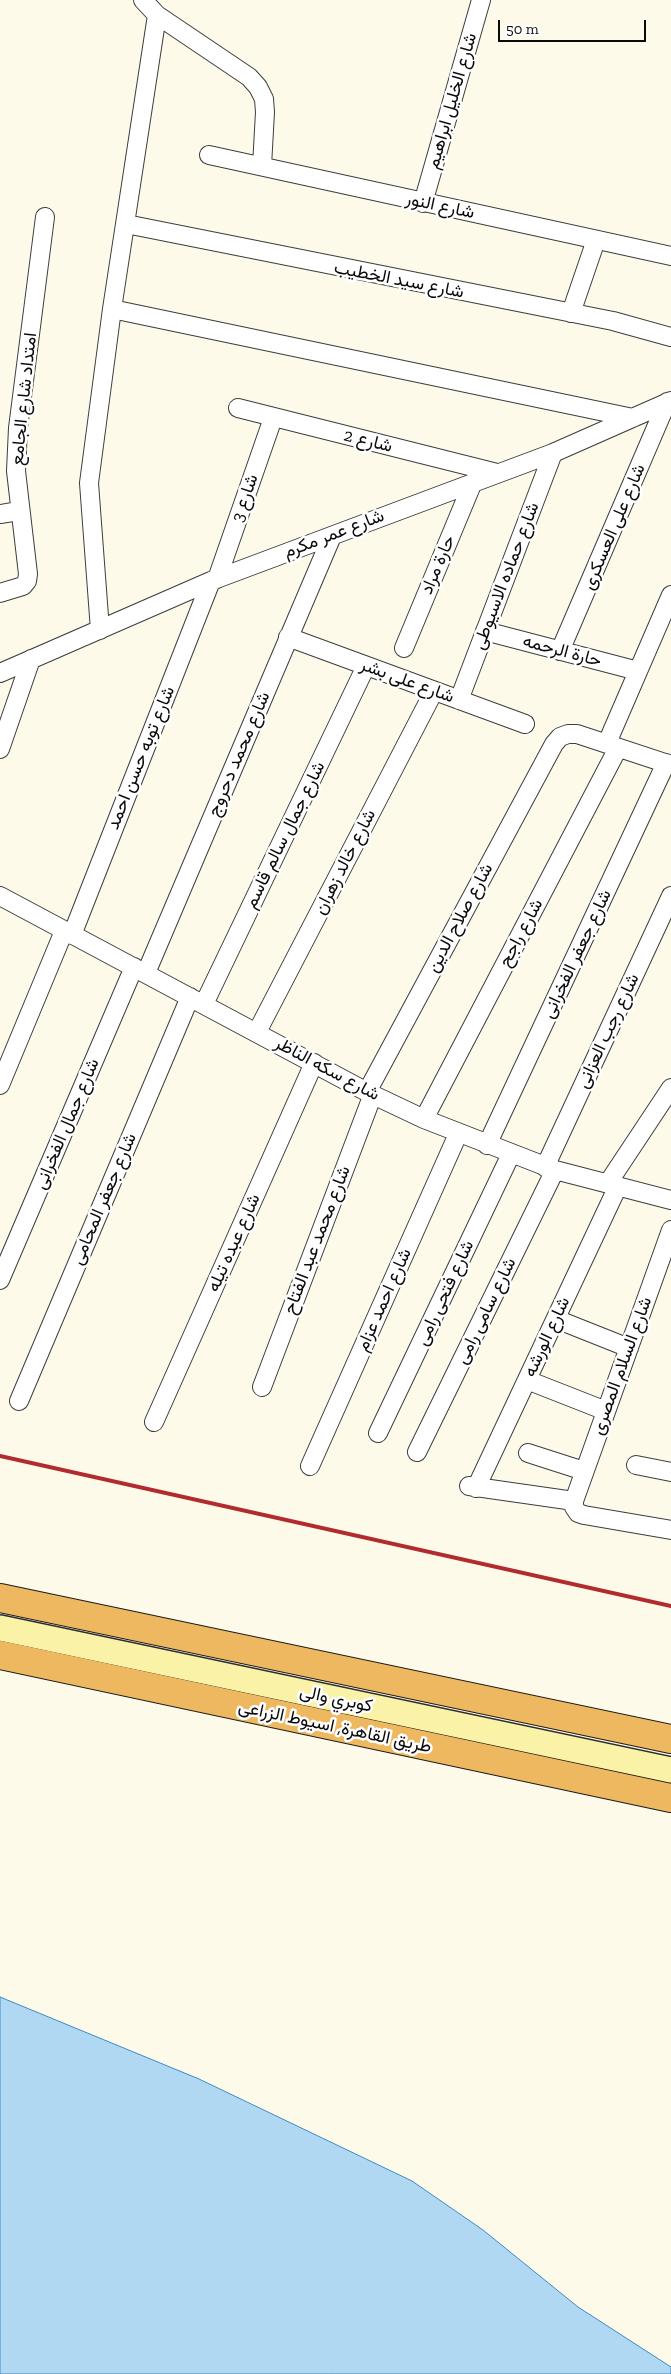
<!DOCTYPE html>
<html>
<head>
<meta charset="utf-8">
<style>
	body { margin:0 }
	#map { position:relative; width:671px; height:2374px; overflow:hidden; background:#fefae9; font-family:"Zilla Slab",serif }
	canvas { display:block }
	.scale { position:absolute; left:498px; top:20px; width:148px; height:22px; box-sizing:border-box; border:2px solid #0a0a0a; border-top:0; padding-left:6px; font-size:15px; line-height:18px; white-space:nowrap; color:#0a0a0a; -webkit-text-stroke:4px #fff; paint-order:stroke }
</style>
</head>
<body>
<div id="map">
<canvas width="671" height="2374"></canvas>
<div class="scale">50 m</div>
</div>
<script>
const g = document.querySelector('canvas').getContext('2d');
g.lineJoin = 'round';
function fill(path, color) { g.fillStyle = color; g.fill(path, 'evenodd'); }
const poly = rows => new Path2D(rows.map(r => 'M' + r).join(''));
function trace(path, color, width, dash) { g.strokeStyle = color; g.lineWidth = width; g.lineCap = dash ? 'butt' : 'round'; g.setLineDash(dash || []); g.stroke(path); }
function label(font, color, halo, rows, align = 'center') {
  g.font = font + ' "Zilla Slab",Vazirmatn,serif'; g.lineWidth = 5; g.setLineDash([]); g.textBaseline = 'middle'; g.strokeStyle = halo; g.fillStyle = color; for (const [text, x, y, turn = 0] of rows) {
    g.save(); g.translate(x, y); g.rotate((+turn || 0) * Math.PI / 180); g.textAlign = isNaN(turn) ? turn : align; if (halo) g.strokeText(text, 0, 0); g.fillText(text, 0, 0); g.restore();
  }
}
const water = poly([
	[0,1997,199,2079,412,2181,483,2230,578,2307,671,2367,671,2374,0,2374,0,1997]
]);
fill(water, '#b1d8f2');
trace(water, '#3c8bc5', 1);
const minor = poly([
	[143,0,157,15,249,77,258,87,264,99,265,112,262,166],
	[209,155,671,256],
	[423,203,481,0],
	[126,224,613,321,671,337],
	[112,309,633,418],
	[571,313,596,240],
	[238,408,497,473],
	[0,514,19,511],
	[217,579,273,418],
	[0,593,23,586,27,581,28,574,16,471,18,428,45,217],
	[100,630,89,483,112,309,157,15],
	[485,631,638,671],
	[288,637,525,724],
	[404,648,473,482],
	[560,651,667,402],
	[0,673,211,581,553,453,671,401],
	[459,700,553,453],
	[607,743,671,595],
	[0,749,31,659],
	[0,896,367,1092,424,1119,555,1170,671,1200],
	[72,935,211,581],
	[146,973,332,536],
	[204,1004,366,666],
	[257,1032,434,691],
	[0,1085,64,931],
	[367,1092,554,744,560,737,568,734,577,734,671,765],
	[424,1119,618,748],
	[487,1145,666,763],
	[545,1167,671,896],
	[608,1183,671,1088],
	[671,1230,574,1501,574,1507,578,1513,584,1515,671,1530],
	[0,1280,134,967],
	[556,1319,629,1348],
	[527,1380,606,1411],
	[262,1387,373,1094],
	[19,1401,190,997],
	[154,1422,314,1063],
	[378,1433,511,1154],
	[417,1452,555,1170],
	[528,1453,584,1471],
	[636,1465,671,1472],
	[310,1466,458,1134],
	[469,1486,574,1501],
	[476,1488,618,1186]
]);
const secondary = poly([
	[0,1628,671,1770]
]);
const trunk = poly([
	[0,1598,671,1739],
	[0,1655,671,1798]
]);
trace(minor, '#3d3d3d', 20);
trace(secondary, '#2c2c2c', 28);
trace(trunk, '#1b1b1b', 30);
trace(minor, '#fff', 18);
trace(secondary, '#faf3a7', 25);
trace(trunk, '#eeb860', 28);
trace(poly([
	[0,1456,671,1606]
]), '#b12b2f', 4);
label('18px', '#0a0a0a', '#fff', [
	["شارع الخليل ابراهيم",452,101,-74],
	["شارع النور",440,206,12],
	["شارع سيد الخطيب",399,280,11],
	["امتداد شارع الجامع",24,399,-84],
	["شارع 2",368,441,14],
	["شارع 3",245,498,-71],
	["شارع على العسكرى",614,527,-67],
	["شارع عمر مكرم",334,534,-21],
	["حارة مراد",438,565,-67],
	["شارع حماده الاسيوطى",506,576,-69],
	["حارة الرحمه",562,651,15],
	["شارع على بشر",407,681,20],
	["شارع محمد دحروج",239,754,-67],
	["شارع توبه حسن احمد",141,758,-68],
	["شارع جمال سالم قاسم",285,835,-64],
	["شارع خالد زهران",345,862,-63],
	["شارع صلاح الدين",460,918,-62],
	["شارع راجح",521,933,-62],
	["شارع جعفر الفخرانى",577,954,-65],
	["شارع رجب العزانى",608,1031,-65],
	["شارع سكه الناظر",327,1069,28],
	["شارع جمال الفخرانى",67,1124,-67],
	["شارع جعفر المحامى",104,1199,-67],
	["شارع محمد عبد الفتاح",317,1240,-69],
	["شارع عبده تيله",234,1243,-66],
	["شارع فتحى رامى",445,1293,-65],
	["شارع احمد عزام",384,1300,-66],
	["شارع سامى رامى",486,1311,-64],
	["شارع الورشه",547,1337,-65],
	["شارع السلام المصرى",622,1366,-70],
	["كوبري والى",336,1699,12],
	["طريق القاهرة, اسيوط الزراعى",335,1727,12]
]);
</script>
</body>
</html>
